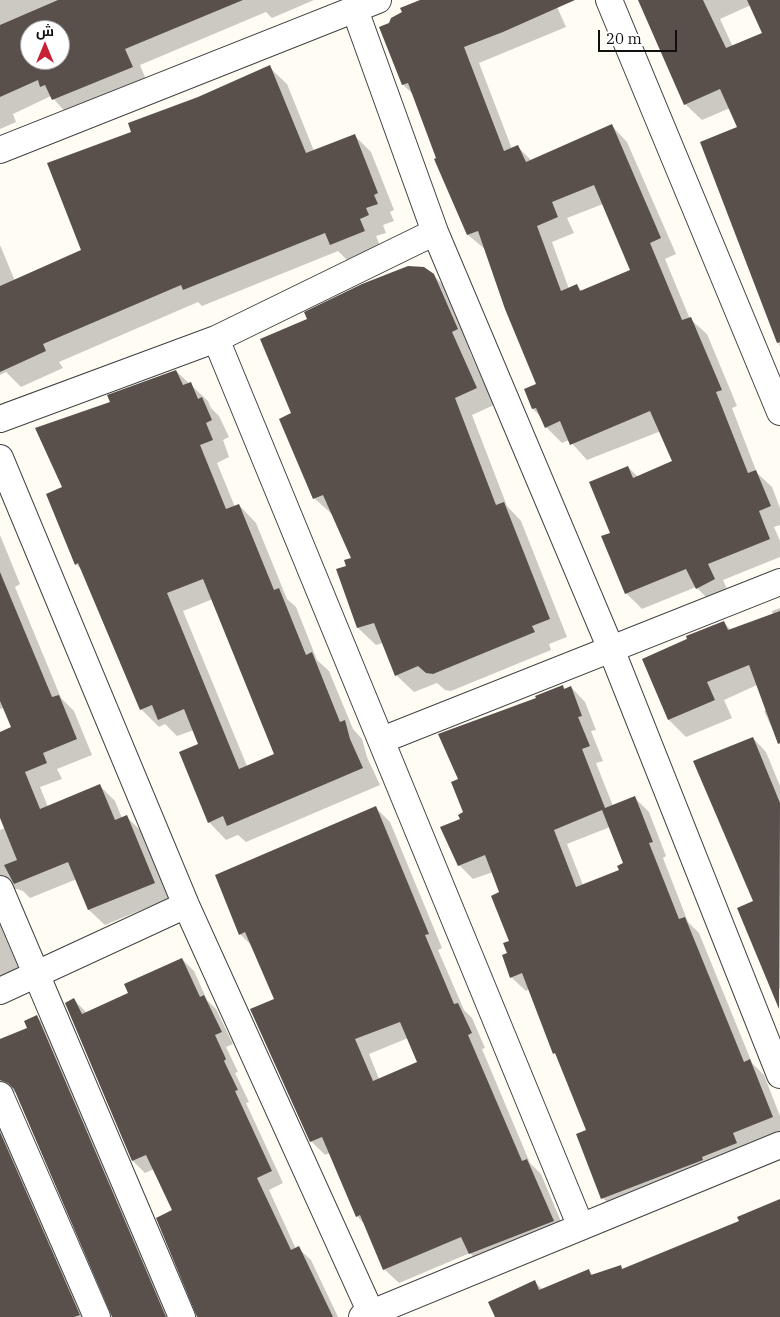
<!DOCTYPE html>
<html>
<head>
<meta charset="utf-8">
<style>
	body { margin:0 }
	#map { position:relative; width:780px; height:1317px; overflow:hidden; background:#fffcf3; font-family:"IBM Plex Serif",Cairo,serif }
	canvas { display:block }
	.north { position:absolute; left:20px; top:20px; width:50px; height:50px; box-sizing:border-box; background:#fff; border:1px solid #9f9f9f; border-radius:50%; rotate:0deg; font-size:14px; font-weight:700; line-height:20px; text-align:center; color:#101010 }
	.north::after { content:''; display:block; margin:auto; width:18px; height:22px; background:#c62136; clip-path:polygon(50% 0,100% 100%,50% 72%,0 100%) }
	.scale { position:absolute; left:598px; top:30px; width:79px; height:22px; box-sizing:border-box; border:2px solid #101010; border-top:0; padding-left:6px; font-size:15px; line-height:18px; white-space:nowrap; color:#101010; -webkit-text-stroke:4px #fff; paint-order:stroke }
</style>
</head>
<body>
<div id="map">
<canvas width="780" height="1317"></canvas>
<div class="north">ش</div>
<div class="scale">20 m</div>
</div>
<script>
const g = document.querySelector('canvas').getContext('2d');
g.lineJoin = 'round';
function fill(path, color) { g.fillStyle = color; g.fill(path, 'evenodd'); }
const poly = rows => new Path2D(rows.map(r => 'M' + r).join(''));
function trace(path, color, width, dash) { g.strokeStyle = color; g.lineWidth = width; g.lineCap = dash ? 'butt' : 'round'; g.setLineDash(dash || []); g.stroke(path); }
fill(poly([
	[0,0,314,0,272,18,266,12,140,65,147,82,68,115,51,96,13,114,16,122,0,129],
	[30,30,60,30,60,60,30,60],
	[423,0,554,0,566,27,479,63,512,149,518,147,532,161,612,126,627,142,676,254,665,259,690,319,707,334,737,406,732,408,757,473,772,487,780,508,780,525,774,527,780,541,780,557,723,580,730,596,713,604,696,587,642,609,626,593,612,533,628,467,638,477,674,462,661,431,587,460,569,440,562,443,546,427,542,418,533,409,538,385,486,250,468,235,436,159,438,158,413,94,403,85,380,28,390,24],
	[603,204,631,270,582,291,577,286,569,289,552,242,574,233,567,218],
	[639,0,780,0,780,347,701,143,739,128,730,108,702,120,685,104],
	[751,5,764,33,733,47,720,19],
	[269,67,287,84,314,151,354,135,371,152,394,210,390,212,394,221,383,225,386,233,376,236,381,248,348,261,338,251,202,306,198,302,59,362,63,368,21,387,6,372,0,375,0,245,15,281,83,251,133,132,198,98],
	[433,275,451,293,475,347,469,350,494,405,472,415,507,506,521,521,567,637,549,644,551,650,451,691,445,690,437,683,414,692,396,675,383,643,376,645,358,628,337,570,348,566,352,558,333,515,314,498,293,414],
	[176,371,208,401,211,408,219,416,229,437,223,440,229,457,217,463,235,507,239,505,256,523,287,599,296,607,317,660,329,671,353,729,362,739,367,757,380,785,246,842,238,835,226,840,209,822,200,745,194,730,177,736,165,724,159,727,141,709,83,571,76,564,64,488,112,402],
	[213,599,276,755,247,766,183,611],
	[0,535,20,584,15,587,61,698,74,711,92,755,57,769,62,779,40,787,48,807,100,786,115,801,122,818,127,817,142,832,170,898,105,925,89,910,77,879,30,898,23,891,17,889,9,890,0,903,0,830,5,828,0,815,0,733,12,728,4,708,0,709],
	[780,608,780,745,764,711,766,710,757,685,724,700,732,718,686,737,669,720,643,659,723,622,731,630,773,615,772,611],
	[562,687,565,689,571,687,585,702,596,730,591,731,603,761,596,763,613,806,635,798,649,812,666,856,663,858,688,922,699,933,752,1063,764,1075,780,1116,780,1134,617,1212,603,1198,587,1131,530,989,526,991,511,977,508,954,511,942,501,893,493,872,473,879,459,865,462,820,465,813,460,779,538,699],
	[610,827,624,864,621,871,583,885,567,844],
	[753,738,766,752,780,786,780,989,767,976,755,902],
	[376,808,390,822,442,948,438,950,464,1010,472,1018,485,1048,482,1049,530,1163,541,1174,567,1236,484,1268,470,1253,399,1283,384,1269,366,1226,357,1216,330,1153,325,1155,310,1140,276,999,253,947,240,934],
	[408,1038,419,1062,379,1079,369,1054],
	[0,905,28,974,0,985],
	[182,959,194,971,207,1000,216,1009,233,1044,226,1047,238,1072,235,1073,249,1102,246,1103,283,1183,269,1190,296,1249,298,1248,311,1260,338,1317,198,1317,174,1211,154,1169,145,1173,133,1161,66,1003,74,1000,87,1013,129,993],
	[37,1017,49,1029,172,1317,113,1317,17,1092,6,1093,0,1098,0,1062],
	[0,1119,86,1317,0,1317],
	[780,1200,780,1317,496,1317,534,1281,543,1290,589,1271,593,1275,620,1267,623,1270,741,1222]
]), '#0003');
fill(poly([
	[58,0,243,0,125,49,133,67,52,100,45,85,40,87,38,80,0,97,0,25],
	[30,30,60,30,60,60,30,60],
	[420,0,575,0,503,32,464,47,504,151,518,145,526,162,612,124,661,238,650,243,682,320,691,317,722,390,716,392,748,473,756,470,771,506,759,511,770,539,708,564,715,579,696,589,686,569,625,594,601,536,610,533,589,482,628,466,633,478,672,461,650,411,570,445,560,421,545,428,536,408,532,409,524,389,536,384,505,309,478,231,467,235,434,159,436,158,408,83,402,85,379,27,389,23,391,18,402,12,400,8],
	[594,185,630,270,580,291,577,284,561,291,537,226,558,217,552,202],
	[638,0,703,0,726,48,762,33,747,0,780,0,780,342,777,343,700,142,737,127,720,89,684,105],
	[270,65,306,153,355,134,378,193,374,195,378,204,366,208,369,215,360,219,365,231,330,245,325,233,183,290,181,285,43,344,46,351,0,372,0,286,81,250,47,163,131,132,128,123,198,97],
	[408,266,424,267,434,274,458,329,452,332,477,388,455,398,496,505,504,502,550,619,532,626,535,632,433,674,426,673,418,666,395,676,374,623,357,628,336,569,346,566,344,560,351,558,323,495,313,499,279,419,291,413,260,339,307,319,304,312,362,284],
	[176,370,183,385,191,382,198,399,202,397,212,420,206,423,213,440,200,445,226,509,239,504,274,590,279,588,306,655,312,652,340,722,345,720,350,739,363,768,227,826,223,816,208,823,179,752,198,744,184,709,158,720,152,705,140,710,78,563,75,565,46,494,62,487,35,428,110,402,107,395],
	[203,579,274,754,239,769,167,593],
	[0,572,52,697,59,695,77,739,43,753,47,763,25,772,40,809,100,784,115,820,127,815,155,883,88,910,68,862,14,884,4,865,17,860,0,818,0,732,11,727,0,701],
	[780,611,780,743,778,744,749,665,707,682,715,700,668,720,642,659,687,639,686,636,724,621,728,630],
	[563,685,564,689,571,686,582,716,578,717,590,746,582,749,605,808,635,796,653,842,649,843,679,919,685,917,744,1062,750,1059,773,1117,733,1133,737,1143,702,1157,703,1160,601,1199,576,1134,586,1130,555,1053,553,1054,522,973,510,978,502,955,507,953,503,943,509,941,491,896,499,892,485,855,458,866,440,827,460,819,458,815,463,812,451,782,458,779,438,734,536,698,535,696],
	[602,810,623,863,617,866,619,870,576,887,554,830],
	[753,737,780,803,779,1009,737,908,753,901,693,761],
	[376,806,429,934,425,935,454,1004,458,1003,472,1033,468,1035,522,1161,527,1159,554,1221,469,1254,461,1237,383,1270,360,1215,356,1217,322,1137,310,1142,250,1009,274,999,245,932,239,935,215,875],
	[400,1022,417,1062,373,1081,355,1039],
	[182,958,200,997,204,995,222,1032,215,1035,226,1059,224,1061,238,1090,235,1091,272,1171,257,1178,291,1250,299,1246,333,1317,197,1317,156,1218,172,1210,146,1155,132,1161,65,1003,74,998,82,1014,128,993,124,984],
	[37,1015,166,1317,112,1317,14,1089,8,1083,0,1080,0,1039,27,1028,24,1021],
	[0,1132,80,1315,74,1317,0,1317],
	[780,1199,780,1317,495,1317,488,1302,535,1280,539,1290,589,1269,591,1275,621,1265,622,1269,739,1221,737,1217]
]), '#59504c');
const minor = poly([
	[609,0,780,412],
	[355,10,435,232,611,649,780,1075],
	[0,150,378,0],
	[216,339,581,1227],
	[0,419,216,339,435,232],
	[0,458,186,905,371,1313],
	[382,740,780,582],
	[0,889,182,1317],
	[0,991,186,905],
	[0,1095,97,1317],
	[362,1317,780,1145]
]);
trace(minor, '#434343', 28);
trace(minor, '#fff', 26);
</script>
</body>
</html>
